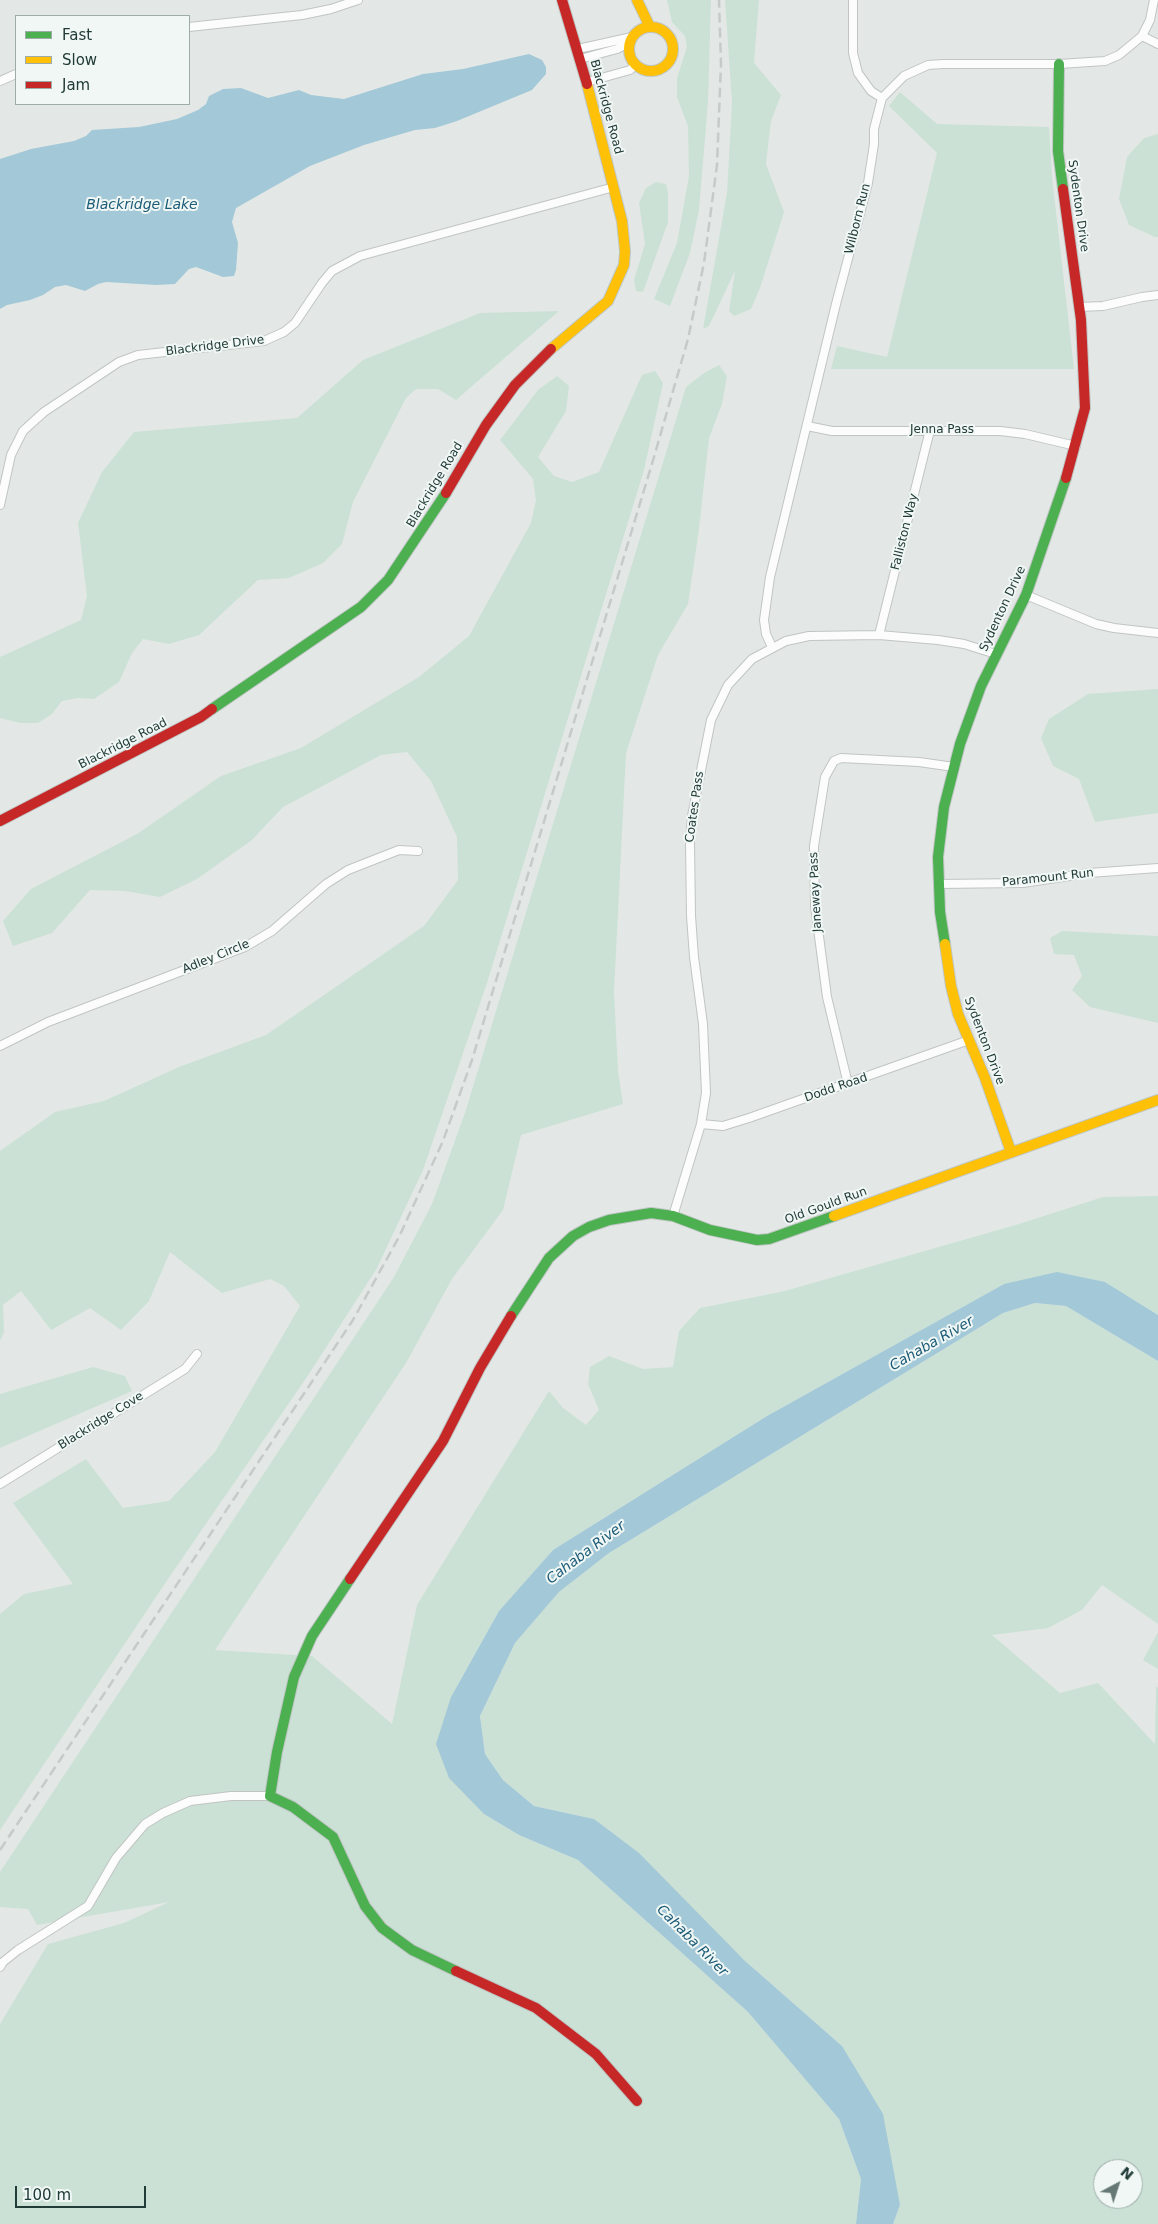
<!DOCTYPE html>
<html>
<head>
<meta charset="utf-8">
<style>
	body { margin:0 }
	#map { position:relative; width:1158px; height:2224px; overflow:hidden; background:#e3e8e6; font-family:"DejaVu Sans",sans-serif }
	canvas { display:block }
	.legend { position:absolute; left:15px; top:15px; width:175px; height:90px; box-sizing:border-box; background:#f0f7f5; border:1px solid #9daca9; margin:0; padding:6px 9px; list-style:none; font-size:15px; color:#213b37 }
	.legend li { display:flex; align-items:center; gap:10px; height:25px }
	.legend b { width:25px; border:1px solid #9daca9 }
	.north { position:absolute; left:1093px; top:2159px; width:50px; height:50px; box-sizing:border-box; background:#f0f7f5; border:1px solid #9daca9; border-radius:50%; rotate:40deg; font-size:14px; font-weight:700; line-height:20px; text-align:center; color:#213b37 }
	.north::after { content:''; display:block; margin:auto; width:18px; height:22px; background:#657874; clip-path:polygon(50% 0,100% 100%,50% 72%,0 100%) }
	.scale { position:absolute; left:15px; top:2186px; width:131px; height:22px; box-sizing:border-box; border:2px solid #213b37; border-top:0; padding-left:6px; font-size:15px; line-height:18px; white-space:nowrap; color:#213b37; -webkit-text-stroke:4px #f0f7f5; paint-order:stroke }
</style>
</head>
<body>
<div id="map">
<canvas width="1158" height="2224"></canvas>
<ul class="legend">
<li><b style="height:6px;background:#4caf50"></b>Fast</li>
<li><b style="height:6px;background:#ffc107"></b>Slow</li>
<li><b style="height:6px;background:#c62828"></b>Jam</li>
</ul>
<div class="north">N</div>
<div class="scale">100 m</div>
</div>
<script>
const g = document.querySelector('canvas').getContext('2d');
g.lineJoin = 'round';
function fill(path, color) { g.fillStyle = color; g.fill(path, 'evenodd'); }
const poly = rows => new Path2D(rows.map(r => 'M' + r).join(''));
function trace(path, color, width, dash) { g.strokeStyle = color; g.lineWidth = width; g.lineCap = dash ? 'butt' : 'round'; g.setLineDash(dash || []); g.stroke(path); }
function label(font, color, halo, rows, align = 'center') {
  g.font = font + ' "DejaVu Sans",sans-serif'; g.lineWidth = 4; g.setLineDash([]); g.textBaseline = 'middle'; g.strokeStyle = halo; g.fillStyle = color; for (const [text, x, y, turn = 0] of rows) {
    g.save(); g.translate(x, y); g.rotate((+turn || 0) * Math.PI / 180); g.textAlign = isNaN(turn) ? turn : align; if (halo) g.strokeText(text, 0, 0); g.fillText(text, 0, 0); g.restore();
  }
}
fill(poly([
	[667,0,711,0,708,102,699,210,690,253,670,306,654,299,677,243,689,176,688,126,677,97,677,78,687,47,685,36,672,22],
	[725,0,759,0,754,63,781,95,771,121,766,164,784,212,760,288,751,309,734,316,729,311,735,271,709,326,703,329,727,193,732,102],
	[900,92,937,124,1049,127,1052,177,1074,369,831,369,837,346,887,357,937,153,889,106],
	[1158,134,1158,237,1155,237,1129,225,1119,199,1127,157,1144,138],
	[656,182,666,184,668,193,668,222,643,292,636,291,634,280,645,244,639,203,646,188],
	[559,311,456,400,438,389,416,389,406,398,353,502,342,544,323,563,289,578,258,580,199,635,169,644,143,639,132,653,119,682,94,699,78,698,62,701,52,714,38,723,20,723,0,718,0,657,81,620,87,596,78,523,102,472,134,432,297,418,363,360,480,313],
	[719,365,727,376,722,404,709,438,699,529,688,604,658,655,626,753,614,992,618,1071,623,1104,521,1135,503,1210,452,1279,406,1363,215,1650,312,1656,392,1724,417,1605,549,1391,563,1408,586,1425,599,1410,588,1384,590,1367,609,1356,643,1369,673,1367,679,1331,700,1308,785,1291,1019,1224,1103,1197,1158,1196,1158,1315,1105,1282,1004,1284,767,1416,553,1550,499,1611,451,1697,484,1814,519,1835,578,1860,748,2012,839,2119,861,2179,856,2224,0,2224,0,2024,48,1944,124,1923,169,1902,37,1925,28,1909,0,1907,0,1872,394,1277,432,1204,465,1113,686,387,704,373],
	[655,371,663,383,644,470,487,983,423,1170,377,1268,309,1374,168,1579,0,1830,0,1614,24,1594,73,1584,13,1503,86,1459,123,1508,169,1501,215,1452,300,1306,284,1286,270,1279,222,1293,170,1252,149,1301,121,1330,90,1308,51,1330,21,1291,3,1305,4,1332,0,1341,0,1151,55,1112,104,1101,179,1067,266,1035,424,926,458,880,457,837,431,781,407,752,381,755,283,807,252,840,197,879,160,897,125,891,90,890,52,933,13,946,3,921,31,889,137,834,221,776,301,748,419,677,469,636,531,523,536,500,533,479,500,440,538,390,557,376,569,386,566,411,538,457,554,476,572,482,599,472,642,375],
	[1158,689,1158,813,1095,822,1079,779,1053,766,1041,738,1049,719,1088,694],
	[1062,931,1158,936,1158,1023,1090,1007,1072,990,1082,976,1074,955,1054,954,1050,938],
	[1035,1303,1066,1306,1158,1361,1158,1624,1102,1585,1082,1610,1048,1628,992,1635,1060,1693,1098,1683,1155,1744,1156,1686,1158,1688,1158,2224,893,2224,900,2205,842,2046,744,1960,594,1819,534,1806,503,1780,485,1754,480,1716,515,1643,559,1592,609,1553,1003,1313],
	[1103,2169,1133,2169,1133,2199,1103,2199],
	[93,1367,125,1376,132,1391,0,1448,0,1394],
	[1158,1632,1158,1669,1143,1660]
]), '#cbe1d5');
fill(poly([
	[529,54,542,60,546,67,546,74,532,90,457,121,435,128,415,130,364,145,310,166,236,208,232,222,238,243,236,270,234,276,223,277,196,267,189,269,175,284,156,285,106,282,98,284,85,291,66,285,55,287,43,295,30,300,7,305,0,309,0,159,31,149,74,141,86,136,92,130,139,127,177,119,198,110,206,104,209,96,223,89,241,88,268,98,299,90,311,95,344,99,423,74,463,69],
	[1057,1272,1105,1282,1158,1315,1158,1361,1066,1306,1035,1303,1003,1313,609,1553,559,1592,515,1643,480,1716,485,1754,503,1780,534,1806,594,1819,639,1853,744,1960,842,2046,883,2114,900,2205,893,2224,856,2224,861,2179,839,2119,748,2012,578,1860,519,1835,484,1814,449,1778,436,1744,451,1697,499,1611,553,1550,767,1416,1004,1284]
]), '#a3c8d7');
const street = poly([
	[853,0,853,53,858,73,871,91,882,98],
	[189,27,302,15,331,9,358,0],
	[1142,36,1158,44],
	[578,49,632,37],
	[580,59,617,49,629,43],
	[0,81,16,74],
	[587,82,630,70,635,65],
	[1079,307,1103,306,1142,297,1158,295],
	[807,426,832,431,1000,431,1025,434,1076,446],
	[0,505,11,455,23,431,44,412,119,362,138,355,264,341,284,332,295,323,322,283,332,271,360,256,614,187],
	[1026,595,1096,624,1114,628,1158,633],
	[879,635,930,430],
	[772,647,766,634,764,620,770,577,836,304,868,183,874,144,874,129,882,98,904,76,928,65,943,64,1059,64,1105,61,1119,55,1142,36,1150,20,1154,0],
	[938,884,1023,883,1089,873,1158,868],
	[0,1046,48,1022,245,947,272,931,326,884,348,870,399,850,418,851],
	[848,1084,827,997,815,906,814,846,825,777,834,761,841,758,919,762,954,767],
	[701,1124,723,1126,749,1118,969,1040],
	[673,1216,701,1124,706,1093,703,1024,694,957,691,916,690,842,692,816,711,720,728,685,752,659,786,641,809,636,879,635,938,640,964,644,996,654],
	[0,1484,185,1369,197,1354],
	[0,1967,3,1962,18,1950,88,1906,116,1858,145,1824,163,1813,190,1801,231,1796,270,1796]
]);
const fast = poly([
	[1059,64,1058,151,1063,189],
	[212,709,361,607,388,580,446,493],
	[945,944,940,912,938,857,944,807,960,744,981,686,1026,595,1066,478],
	[511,1316,549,1258,573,1236,589,1227,609,1220,651,1213,673,1216,710,1230,757,1240,769,1239,834,1216],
	[350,1579,312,1636,294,1677,277,1752,270,1796,293,1807,333,1837,365,1906,382,1928,412,1950,456,1971]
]);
const slow = poly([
	[637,0,650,27],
	'629 49a22 22 0 1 1 44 0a22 22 0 1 1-44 0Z',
	[551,349,608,301,624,265,625,251,622,221,587,84],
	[945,944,951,986,958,1014,985,1078,1011,1152],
	[834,1216,1158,1100]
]);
const jam = poly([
	[562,0,587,84],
	[1063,189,1081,320,1085,408,1066,478],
	[446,493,486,425,515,385,551,349],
	[0,821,201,717,212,709],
	[350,1579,443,1441,480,1368,511,1316],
	[456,1971,536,2008,596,2054,637,2101]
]);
trace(street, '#c0c5c3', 10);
trace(fast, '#bfc6c4', 12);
trace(slow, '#bfc6c4', 12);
trace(jam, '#bfc6c4', 12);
trace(street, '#fbfcfb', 8);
trace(fast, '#4caf50', 10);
trace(slow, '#ffc107', 10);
trace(jam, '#c62828', 10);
trace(poly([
	[0,1850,353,1320,399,1237,443,1141,472,1060,654,457,688,339,704,263,717,165,721,64,719,0]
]), '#c6cac9', 2.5, [10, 5]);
label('12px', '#213b37', '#f0f7f5', [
	["Blackridge Road",606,107,75],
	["Sydenton Drive",1078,206,82],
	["Wilborn Run",858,219,-76],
	["Blackridge Drive",215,346,-7],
	["Jenna Pass",942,430],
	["Blackridge Road",435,485,-59],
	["Falliston Way",905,532,-76],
	["Sydenton Drive",1003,609,-65],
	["Blackridge Road",123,744,-27],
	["Coates Pass",695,807,-82],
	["Paramount Run",1048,878,-6],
	["Janeway Pass",816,892,-93],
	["Adley Circle",216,957,-22],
	["Sydenton Drive",984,1041,69],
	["Dodd Road",836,1088,-19],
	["Old Gould Run",826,1206,-20],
	["Blackridge Cove",101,1421,-32]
]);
label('italic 14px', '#1b5b77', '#f0f7f5', [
	["Blackridge Lake",142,205],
	["Cahaba River",932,1344,-30],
	["Cahaba River",586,1553,-37],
	["Cahaba River",692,1941,45]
]);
</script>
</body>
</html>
